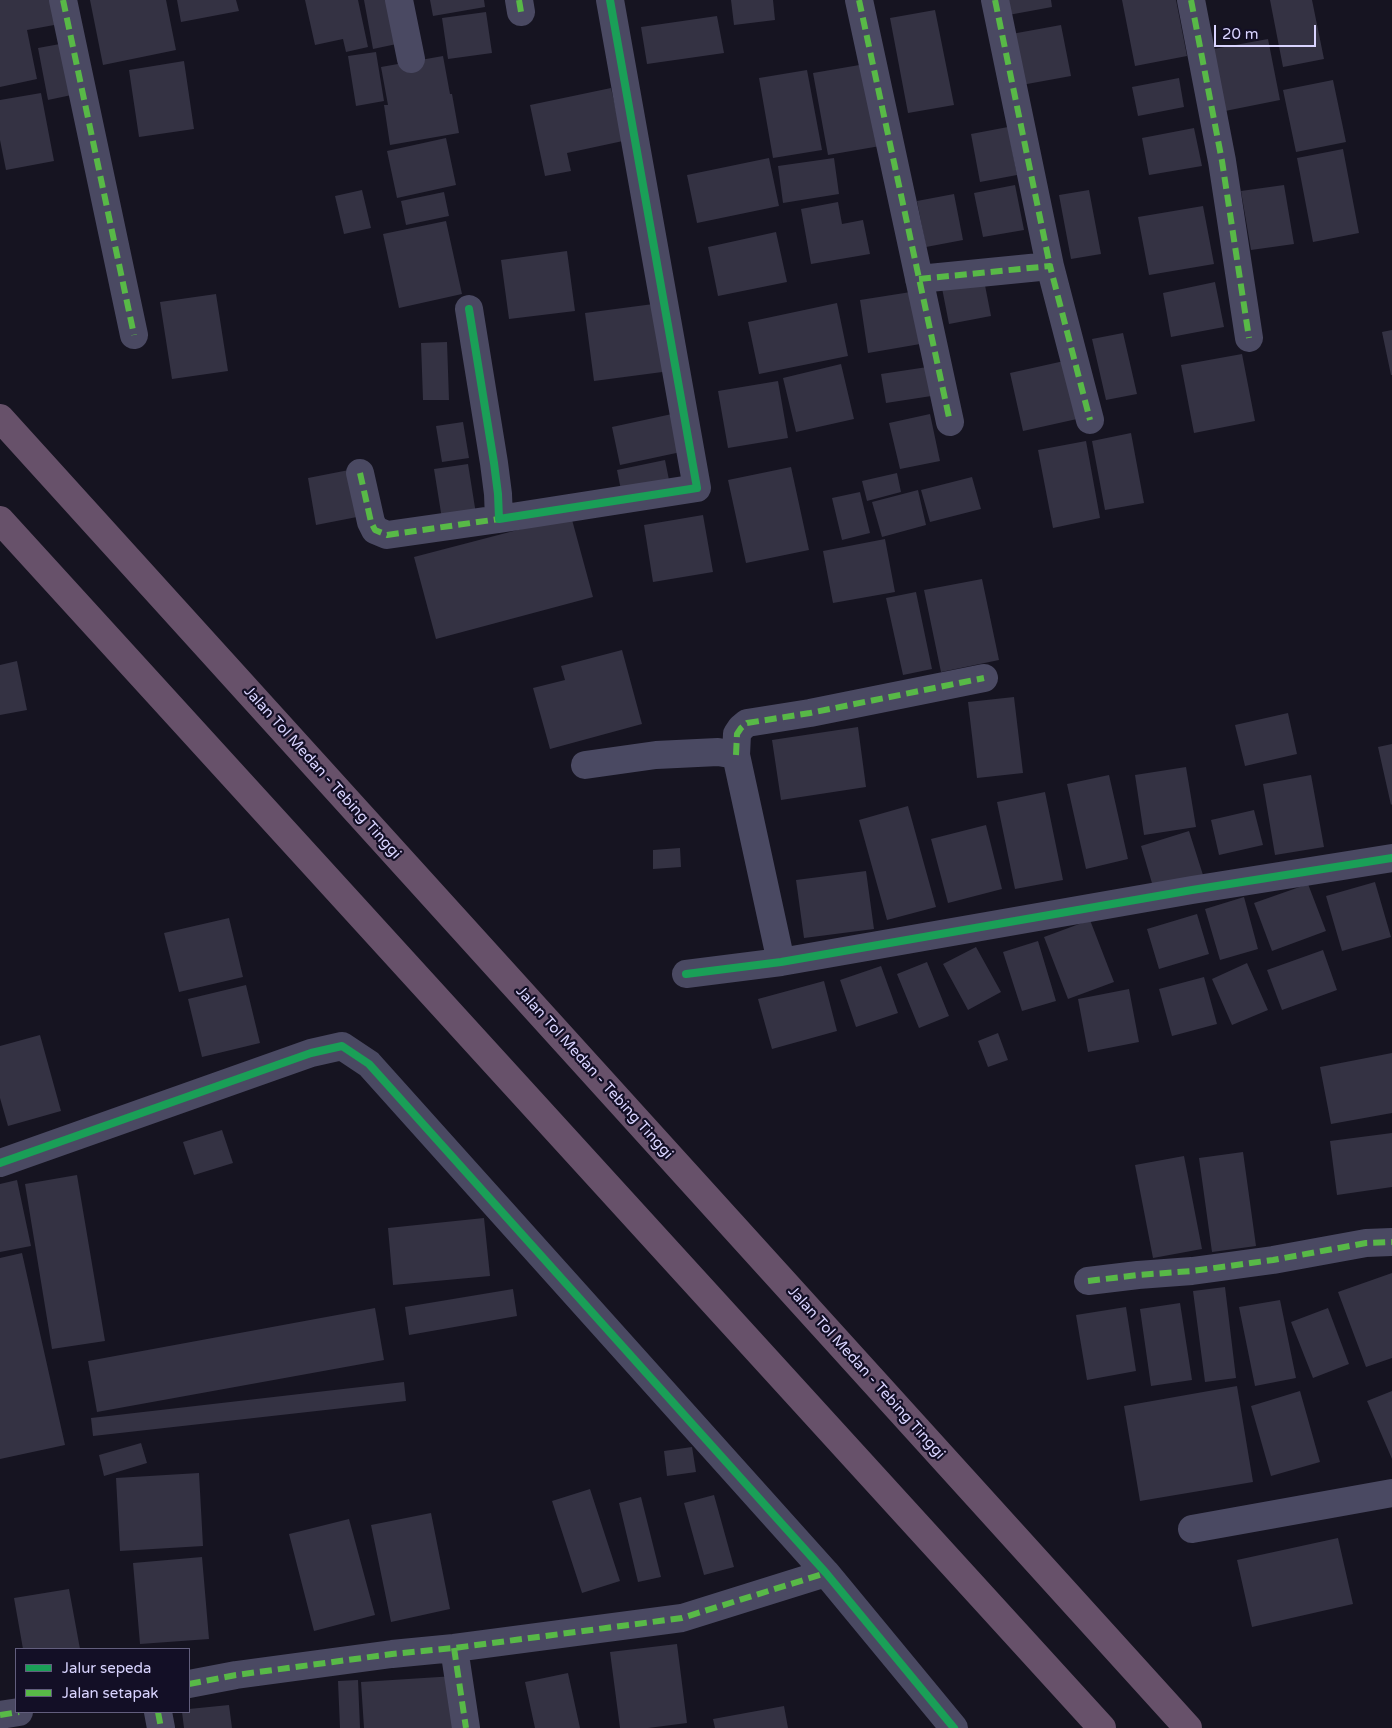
<!DOCTYPE html>
<html>
<head>
<meta charset="utf-8">
<style>
	body { margin:0 }
	#map { position:relative; width:1392px; height:1728px; overflow:hidden; background:#161421; font-family:"Varela Round",sans-serif }
	canvas { display:block }
	.legend { position:absolute; left:15px; top:1648px; width:175px; height:65px; box-sizing:border-box; background:#130f26; border:1px solid #625e7d; margin:0; padding:6px 9px; list-style:none; font-size:15px; color:#d9d4ff }
	.legend li { display:flex; align-items:center; gap:10px; height:25px }
	.legend b { width:25px; border:1px solid #625e7d }
	.scale { position:absolute; left:1214px; top:25px; width:102px; height:22px; box-sizing:border-box; border:2px solid #d9d4ff; border-top:0; padding-left:6px; font-size:15px; line-height:18px; white-space:nowrap; color:#d9d4ff; -webkit-text-stroke:4px #130f26; paint-order:stroke }
</style>
</head>
<body>
<div id="map">
<canvas width="1392" height="1728"></canvas>
<ul class="legend">
<li><b style="height:6px;background:#1a9f57"></b>Jalur sepeda</li>
<li><b style="height:6px;background:#58b947"></b>Jalan setapak</li>
</ul>
<div class="scale">20 m</div>
</div>
<script>
const g = document.querySelector('canvas').getContext('2d');
g.lineJoin = 'round';
function fill(path, color) { g.fillStyle = color; g.fill(path, 'evenodd'); }
const poly = rows => new Path2D(rows.map(r => 'M' + r).join(''));
function trace(path, color, width, dash) { g.strokeStyle = color; g.lineWidth = width; g.lineCap = dash ? 'butt' : 'round'; g.setLineDash(dash || []); g.stroke(path); }
function label(font, color, halo, rows, align = 'center') {
  g.font = font + ' "Varela Round",sans-serif'; g.lineWidth = 4.5; g.setLineDash([]); g.textBaseline = 'middle'; g.strokeStyle = halo; g.fillStyle = color; for (const [text, x, y, turn = 0] of rows) {
    g.save(); g.translate(x, y); g.rotate((+turn || 0) * Math.PI / 180); g.textAlign = isNaN(turn) ? turn : align; if (halo) g.strokeText(text, 0, 0); g.fillText(text, 0, 0); g.restore();
  }
}
fill(poly([
	[0,0,61,0,65,23,27,30,37,79,0,87],
	[90,0,166,0,176,50,103,65],
	[177,0,236,0,239,11,181,22],
	[305,0,358,0,368,47,346,52,343,39,315,45],
	[364,0,398,0,406,42,373,49],
	[430,0,484,0,485,7,433,16],
	[731,0,773,0,775,20,734,25],
	[1000,0,1051,0,1052,7,1003,16],
	[1122,0,1176,0,1187,56,1135,66],
	[1270,0,1312,0,1324,59,1283,67],
	[935,10,954,105,908,113,890,18],
	[486,12,492,53,448,59,442,18],
	[717,16,724,53,647,64,641,27],
	[1061,25,1071,76,1016,86,1006,35],
	[1268,39,1280,100,1220,112,1208,50],
	[71,42,81,93,48,100,38,48],
	[376,52,384,101,356,106,348,56],
	[443,56,450,94,452,94,459,133,390,145,384,105,388,105,381,67],
	[184,61,194,129,139,137,129,70],
	[871,63,886,145,828,155,813,73],
	[807,70,822,150,773,158,759,78],
	[1179,78,1184,107,1138,116,1132,87],
	[1333,80,1346,142,1296,152,1283,90],
	[611,88,623,141,567,153,571,171,545,176,530,105],
	[41,93,54,161,6,170,0,140,0,100],
	[1008,127,1017,175,980,182,971,134],
	[1194,128,1202,166,1149,175,1142,138],
	[446,138,456,185,397,198,387,151],
	[1343,149,1359,233,1313,242,1297,158],
	[769,158,779,206,697,223,687,175],
	[834,158,839,194,783,203,778,166],
	[1015,185,1024,230,983,237,974,193],
	[1284,185,1294,244,1251,250,1241,191],
	[362,190,371,228,344,234,335,196],
	[1089,190,1101,254,1071,259,1059,195],
	[444,192,449,216,406,225,401,201],
	[954,194,963,240,926,247,917,201],
	[838,202,842,224,863,220,870,254,811,264,801,209],
	[1203,206,1214,264,1149,275,1138,217],
	[446,221,462,294,399,308,383,234],
	[776,232,787,282,718,296,708,247],
	[567,251,575,311,509,319,501,260],
	[983,275,991,316,949,324,941,283],
	[1215,282,1224,327,1171,337,1163,293],
	[917,291,926,343,868,353,860,300],
	[216,294,228,371,172,379,160,302],
	[661,303,670,371,594,381,585,313],
	[837,303,848,356,759,374,748,322],
	[1392,330,1392,375,1391,375,1382,332],
	[1123,333,1137,394,1106,400,1092,339],
	[447,342,449,400,423,400,421,343],
	[1242,354,1255,421,1194,433,1181,365],
	[1064,361,1077,419,1023,431,1010,373],
	[841,364,854,419,796,432,783,378],
	[934,366,938,395,886,403,881,374],
	[778,381,788,438,728,448,718,391],
	[672,414,681,452,620,465,612,427],
	[930,414,940,461,900,469,889,423],
	[463,422,469,458,442,462,436,426],
	[1131,433,1144,503,1105,510,1092,441],
	[1086,441,1100,518,1053,528,1038,450],
	[665,460,669,480,621,490,617,470],
	[468,464,476,514,442,519,434,469],
	[791,467,809,550,746,563,728,480],
	[349,470,357,517,316,525,308,478],
	[897,473,901,492,867,501,862,481],
	[972,477,981,509,930,522,921,490],
	[918,490,926,525,882,537,872,502],
	[860,492,870,533,842,540,832,498],
	[703,515,713,572,653,582,644,525],
	[571,516,593,597,436,639,414,557],
	[885,539,895,592,833,603,823,551],
	[982,579,999,660,941,672,924,590],
	[916,592,932,669,903,675,886,598],
	[622,650,642,724,550,749,533,688,565,680,561,666],
	[17,661,27,710,0,715,0,665],
	[1014,697,1023,773,977,778,968,702],
	[1288,713,1297,754,1245,766,1235,725],
	[858,727,866,787,781,800,772,740],
	[1392,744,1392,804,1391,805,1378,747],
	[1186,767,1196,827,1144,835,1135,775],
	[1109,775,1128,859,1086,869,1067,784],
	[1311,775,1324,847,1275,855,1263,784],
	[1045,792,1063,880,1015,889,997,802],
	[908,806,936,907,887,920,859,820],
	[1254,810,1263,845,1219,855,1211,820],
	[986,825,1002,889,948,903,931,839],
	[1189,831,1203,875,1154,890,1141,846],
	[680,848,681,867,653,869,653,850],
	[866,871,874,929,804,938,796,880],
	[1375,882,1391,937,1342,951,1326,896],
	[1308,884,1326,931,1272,951,1254,903],
	[1244,897,1258,949,1220,960,1205,909],
	[1197,914,1209,954,1159,969,1147,929],
	[229,918,243,977,179,992,164,933],
	[1090,920,1114,982,1068,999,1044,937],
	[1038,941,1056,1001,1022,1011,1003,952],
	[976,947,1001,992,968,1010,943,964],
	[1323,950,1337,990,1282,1010,1267,970],
	[927,962,949,1016,919,1028,897,974],
	[1247,963,1268,1010,1232,1025,1212,979],
	[881,966,898,1013,856,1027,840,980],
	[1204,977,1217,1024,1172,1036,1159,989],
	[824,981,837,1031,772,1049,758,999],
	[246,985,260,1043,202,1057,188,999],
	[1129,989,1139,1042,1088,1052,1078,999],
	[998,1033,1008,1060,988,1067,978,1041],
	[40,1035,61,1111,8,1126,0,1098,0,1046],
	[1392,1053,1392,1113,1331,1124,1320,1067],
	[222,1130,233,1163,194,1175,183,1142],
	[1392,1133,1392,1187,1337,1195,1330,1141],
	[1243,1152,1256,1246,1212,1252,1199,1158],
	[1184,1156,1202,1249,1153,1258,1135,1165],
	[77,1175,105,1341,52,1349,25,1184],
	[17,1180,31,1246,0,1252,0,1184],
	[484,1218,490,1276,393,1285,388,1228],
	[22,1253,65,1445,0,1459,0,1258],
	[1392,1273,1392,1358,1366,1367,1338,1292],
	[1225,1287,1236,1378,1205,1382,1193,1291],
	[513,1289,517,1316,409,1335,405,1307],
	[1280,1300,1296,1378,1255,1386,1239,1307],
	[1180,1303,1192,1380,1151,1386,1140,1309],
	[1126,1307,1136,1371,1087,1380,1076,1315],
	[375,1308,384,1360,97,1412,88,1361],
	[1328,1308,1349,1364,1313,1378,1291,1322],
	[404,1382,406,1401,93,1436,91,1418],
	[1237,1386,1253,1482,1140,1501,1124,1406],
	[1300,1391,1320,1462,1271,1476,1251,1406],
	[1392,1391,1392,1459,1367,1401],
	[141,1443,147,1463,104,1476,99,1455],
	[692,1447,696,1472,667,1476,664,1451],
	[199,1473,203,1546,120,1551,116,1478],
	[590,1489,620,1581,582,1593,552,1501],
	[714,1495,734,1567,704,1575,684,1503],
	[641,1497,661,1577,638,1582,619,1503],
	[431,1513,450,1609,391,1622,371,1525],
	[349,1519,375,1615,314,1631,289,1534],
	[1338,1538,1353,1604,1252,1627,1237,1560],
	[202,1557,209,1639,140,1644,133,1563],
	[69,1589,80,1649,23,1649,14,1598],
	[677,1644,687,1723,648,1728,620,1728,610,1652],
	[568,1673,580,1728,535,1728,525,1682],
	[455,1676,459,1728,364,1728,361,1682],
	[358,1680,360,1728,340,1728,338,1681],
	[229,1705,232,1728,184,1728,182,1712,189,1712,189,1709],
	[784,1706,788,1728,715,1728,713,1719]
]), '#343243');
trace(poly([
	[63,0,134,335],
	[399,0,411,59],
	[519,0,521,12],
	[859,0,950,422],
	[995,0,1050,266],
	[1191,0,1222,161,1249,338],
	[919,279,1050,266,1090,420],
	[469,309,494,463,498,494,499,519,697,488,610,0],
	[360,473,371,522,375,530,387,535,499,519],
	[736,755,737,734,741,728,747,723,810,713,984,678],
	[585,765,656,755,718,752,736,755,781,962],
	[686,974,781,962,1192,890,1392,858],
	[0,1163,311,1053,342,1046,369,1064,826,1573,954,1728],
	[1088,1281,1138,1275,1192,1271,1273,1260,1366,1243,1392,1242],
	[1192,1529,1392,1493],
	[454,1648,466,1728],
	[189,1684,236,1675,392,1654,454,1648,682,1618,826,1573],
	[158,1712,161,1728],
	[0,1715,19,1712]
]), '#4a4962', 28);
trace(poly([
	[0,418,1188,1728],
	[0,520,1102,1728]
]), '#67516a', 28);
trace(poly([
	[63,0,134,335],
	[519,0,521,12],
	[859,0,950,422],
	[995,0,1050,266],
	[1191,0,1222,161,1249,338],
	[919,279,1050,266,1090,420],
	[360,473,371,522,375,530,387,535,499,519],
	[736,755,737,734,741,728,747,723,810,713,984,678],
	[1088,1281,1138,1275,1192,1271,1273,1260,1366,1243,1392,1242],
	[454,1648,466,1728],
	[189,1684,236,1675,392,1654,454,1648,682,1618,826,1573],
	[158,1712,161,1728],
	[0,1715,19,1712]
]), '#58b947', 6, [12, 6]);
trace(poly([
	[469,309,494,463,498,494,499,519,697,488,610,0],
	[686,974,781,962,1192,890,1392,858],
	[0,1163,311,1053,342,1046,369,1064,826,1573,954,1728]
]), '#1a9f57', 8);
label('15px', '#d9d4ff', '#130f26', [
	["Jalan Tol Medan - Tebing Tinggi",322,773,48],
	["Jalan Tol Medan - Tebing Tinggi",594,1073,48],
	["Jalan Tol Medan - Tebing Tinggi",866,1373,48]
]);
</script>
</body>
</html>
